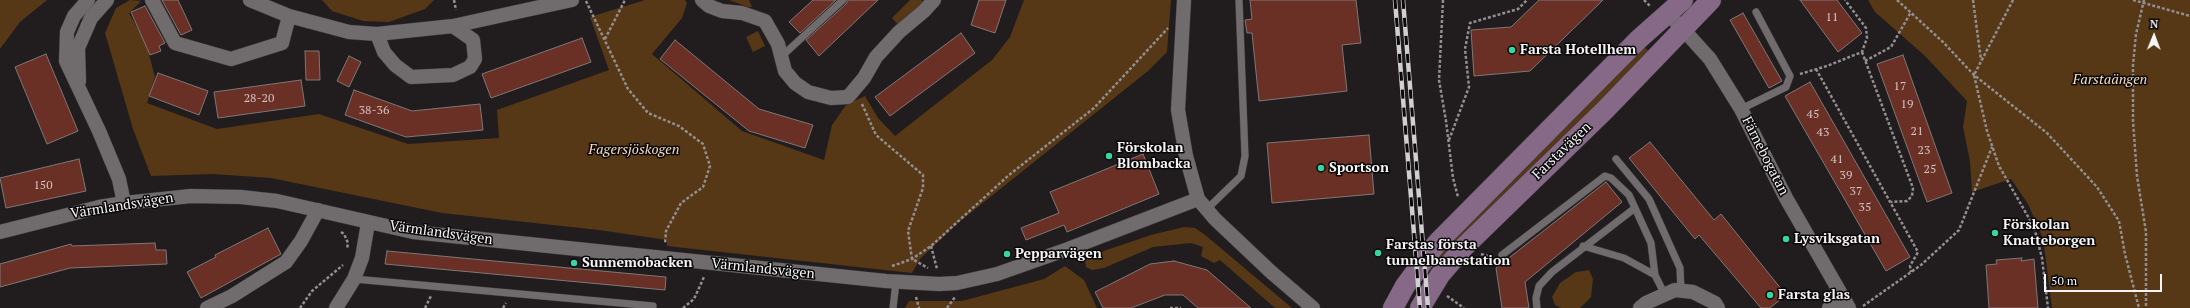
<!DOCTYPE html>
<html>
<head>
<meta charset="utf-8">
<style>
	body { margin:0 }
	#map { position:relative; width:2190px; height:308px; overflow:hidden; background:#211d1e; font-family:"PT Serif",serif }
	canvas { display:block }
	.north { position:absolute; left:2134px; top:16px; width:40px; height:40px; -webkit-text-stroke:3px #090808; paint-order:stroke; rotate:1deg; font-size:11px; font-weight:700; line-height:16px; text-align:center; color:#f7f4f5 }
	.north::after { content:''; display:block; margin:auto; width:14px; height:18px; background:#f7f4f5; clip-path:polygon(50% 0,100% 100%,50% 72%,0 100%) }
	.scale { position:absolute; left:2044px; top:274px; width:118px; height:18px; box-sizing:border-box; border:2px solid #f7f4f5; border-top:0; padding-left:5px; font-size:12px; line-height:14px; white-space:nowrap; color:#f7f4f5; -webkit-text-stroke:3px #090808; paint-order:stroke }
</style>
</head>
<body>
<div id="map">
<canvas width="2190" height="308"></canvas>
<div class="north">N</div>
<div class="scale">50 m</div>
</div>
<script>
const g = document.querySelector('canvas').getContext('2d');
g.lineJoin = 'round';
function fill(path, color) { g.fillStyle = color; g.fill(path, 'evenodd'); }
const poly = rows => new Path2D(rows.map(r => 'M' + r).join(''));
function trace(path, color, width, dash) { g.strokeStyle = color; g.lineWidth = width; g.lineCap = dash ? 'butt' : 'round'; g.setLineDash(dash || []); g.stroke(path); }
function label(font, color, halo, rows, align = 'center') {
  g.font = font + ' "PT Serif",serif'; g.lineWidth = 3; g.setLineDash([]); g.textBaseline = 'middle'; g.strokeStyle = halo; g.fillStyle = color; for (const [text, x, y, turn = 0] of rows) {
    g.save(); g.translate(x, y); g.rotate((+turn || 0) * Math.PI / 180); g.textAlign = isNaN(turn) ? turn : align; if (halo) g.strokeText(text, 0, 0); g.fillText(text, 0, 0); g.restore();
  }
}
fill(poly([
	[0,0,47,0,20,22,0,49],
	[130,0,141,1,129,13,146,43,155,77,147,103,217,129,319,114,408,144,499,138,497,110,609,70,590,17,645,0,685,0,687,3,682,18,652,54,742,131,824,160,832,125,846,105,865,96,878,118,895,136,992,60,1010,37,1024,0,1171,0,1167,52,1148,71,959,222,920,259,912,273,667,246,667,240,599,230,442,213,271,178,213,174,151,176,133,129,105,33,116,8],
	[322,0,434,0,425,9,389,22,363,21,332,11],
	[729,0,749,0,752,7,748,7],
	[910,0,921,0,925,4,901,28,892,18],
	[1868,0,2190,0,2190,308,2052,308,2043,238,2028,204,2011,179,1972,192,1970,161,1963,127,1967,101,1925,56,1875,12],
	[758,31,765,46,753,52,746,37],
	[1643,46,1650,52,1433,269,1432,261],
	[1184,227,1195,228,1204,234,1292,308,1275,308,1220,260,1214,263,1201,256,1203,247,1191,243,1153,247,1104,268,1092,270,1086,267,1085,261,1089,256,1151,235],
	[1065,266,1084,280,1097,308,905,308,909,301,962,301,1044,279],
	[1589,270,1593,279,1591,297,1580,308,1561,308,1555,305,1552,297,1560,283,1576,272]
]), '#563716');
const building = poly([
	[162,0,178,0,192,30,181,35,162,0],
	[813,0,836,0,800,33,789,22,813,0],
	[848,0,878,0,819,56,806,40,846,4,848,0],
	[979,0,1006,0,995,33,971,25,979,0],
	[1250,0,1356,0,1361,43,1342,45,1347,91,1259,101,1252,33,1247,33,1245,20,1252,19,1250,0],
	[1539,0,1603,0,1530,71,1474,76,1471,30,1511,27,1539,0],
	[1800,0,1837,0,1862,33,1838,52,1800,0],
	[145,6,165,43,159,46,161,51,150,55,131,12,145,6],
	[1743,13,1782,81,1769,88,1730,20,1743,13],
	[961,33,975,53,890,116,875,97,961,33],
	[582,38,591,62,491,98,482,74,582,38],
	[675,40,759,109,813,125,805,148,749,131,660,59,675,40],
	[305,51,319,51,320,80,306,80,305,51],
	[46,54,78,131,47,144,15,67,46,54],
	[1903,55,1952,193,1927,202,1877,64,1903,55],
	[349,56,361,62,349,87,337,81,349,56],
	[158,73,208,91,199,115,149,96,158,73],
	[301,80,305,106,218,118,214,92,301,80],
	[1810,82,1910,257,1886,271,1785,96,1810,82],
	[354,90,412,111,480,104,483,130,406,137,345,115,354,90],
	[1369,135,1374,194,1272,203,1267,143,1369,135],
	[1650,142,1714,220,1721,214,1786,295,1770,308,1761,308,1699,235,1695,239,1629,158,1650,142],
	[1143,154,1159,194,1067,232,1064,225,1026,240,1021,228,1059,213,1050,192,1143,154],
	[79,159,86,191,6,208,0,178,79,159],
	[1606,182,1622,202,1525,282,1529,308,1502,308,1496,268,1606,182],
	[268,228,281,254,201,298,187,272,216,257,215,255,268,228],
	[155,243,156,250,166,250,167,264,70,268,0,287,0,264,71,244,72,246,155,243],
	[387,251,666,277,665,290,385,264,387,251],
	[2022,258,2021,261,2034,259,2038,308,1989,308,1986,265,1997,264,1996,260,2022,258],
	[1174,261,1207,270,1251,308,1198,308,1183,295,1165,295,1131,308,1103,308,1095,292,1150,264,1174,261]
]);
fill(building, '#6a3026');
trace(building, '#7d7877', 1);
const lane = poly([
	[782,56,843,0],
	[1741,109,1786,87,1790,76,1756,12],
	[1616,159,1649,199,1680,268,1681,291],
	[1207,209,1241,176,1245,156,1239,0],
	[1583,246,1624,258,1655,275],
	[1502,255,1605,176,1611,178,1629,195,1651,243,1655,275,1665,295],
	[354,279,653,306],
	[893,308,896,282],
	[1537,308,1536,298,1539,286,1552,272,1635,208]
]);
const street = poly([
	[88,0,74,16,67,32,66,61,99,131,119,179,124,203],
	[152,0,175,43,231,59,282,43,289,16],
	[250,0,289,16,349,32,377,34,453,26,572,0],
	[702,0,709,6,722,11,742,13,765,21,778,44,785,71,795,83,808,92,831,98,848,97,864,78,876,57,899,32,924,11,934,0],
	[1184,0,1178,110,1186,156,1198,199,1215,219,1271,272,1313,308],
	[1668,14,1682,28,1710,59,1741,109,1786,198,1849,308],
	[377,34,384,52,395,65,411,77,453,75,470,67,475,59,473,40,453,26],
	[79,81,78,48,91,18,107,0],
	[0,232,99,207,124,203,191,196,241,197,277,201,413,232,886,281,939,284,957,283,997,274,1068,249,1198,199],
	[207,308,232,296,286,262,301,241,318,210],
	[336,308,354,279,362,258,368,223],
	[1640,308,1646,303,1675,290,1693,292,1715,303,1718,308],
	[1829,308,1842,298]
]);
const secondary = poly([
	[1393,308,1405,286,1437,243,1639,39,1683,0],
	[1420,308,1440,275,1464,247,1605,110,1711,0]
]);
trace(lane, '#3e3b3c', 8);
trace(street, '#3e3b3c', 15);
trace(secondary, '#3e3b3c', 21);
trace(poly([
	[454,0,456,10],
	[1443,0,1439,80,1446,121,1453,178,1458,197],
	[1644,0,1651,7],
	[1897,0,1943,42,1974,75,2047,133,2097,187,2119,221,2125,254,2139,308],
	[1973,0,1981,60],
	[2013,0,1974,75,1987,131,1999,166,2034,227,2042,258,2048,308],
	[2133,0,2190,16],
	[2144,0,2136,34,2133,65,2133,121,2137,176,2146,232,2146,308],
	[586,1,628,89,648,113,679,126,703,144,710,166,703,187,681,203,666,231,665,244],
	[605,39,625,0],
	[1862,52,1913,188,1912,196,1907,201,1891,202],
	[1865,61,1891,47,1911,12],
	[1816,69,1918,252,1910,266,1911,272],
	[1800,74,1827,66,1862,52,1867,38,1866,28,1845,0],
	[862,104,876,135,923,175,923,188,908,231,912,259,928,268],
	[1449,140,1469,87,1465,49,1470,23,1518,9,1527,0],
	[341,232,344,234,348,243,347,249],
	[931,246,937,269],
	[1481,254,1491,257],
	[892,266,912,259,931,246,1009,175,1094,108,1168,28],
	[1447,296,1464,308],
	[916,297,919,308],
	[1863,306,1921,265,1959,230,1992,147],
	[300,308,312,291,343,265],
	[425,308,431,296],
	[503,308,506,303],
	[683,308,694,299,704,277],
	[947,308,955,297],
	[1170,308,1181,308]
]), '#938f90', 2.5, [3, 2]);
trace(lane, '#706c6d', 7);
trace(street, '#706c6d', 14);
trace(secondary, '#856987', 20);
const rail = poly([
	[1395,0,1420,308],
	[1403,0,1428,308]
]);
trace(rail, '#d2cfd0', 4.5);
trace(rail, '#090808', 3, [9]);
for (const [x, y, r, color] of [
	[1512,50,4,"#37d4a6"],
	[1109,156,4,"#37d4a6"],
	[1321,168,4,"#37d4a6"],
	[1995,233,4,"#37d4a6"],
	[1786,239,4,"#37d4a6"],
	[1378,253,4,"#37d4a6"],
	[1007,254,4,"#37d4a6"],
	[574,263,4,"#37d4a6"],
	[1770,295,4,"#37d4a6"]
]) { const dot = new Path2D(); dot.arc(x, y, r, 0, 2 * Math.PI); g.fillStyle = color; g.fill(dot); trace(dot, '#090808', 1.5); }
label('12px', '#d4c3c1', null, [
	["11",1832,18],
	["17",1900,87],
	["28-20",259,99],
	["19",1907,105],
	["38-36",374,111],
	["45",1813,115],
	["21",1917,132],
	["43",1823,133],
	["23",1924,151],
	["41",1837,160],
	["25",1930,170],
	["39",1846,176],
	["150",43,186],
	["37",1856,192],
	["35",1865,208]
]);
label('bold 14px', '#f7f4f5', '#090808', [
	["Farsta Hotellhem",1520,50],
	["Förskolan",1117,148],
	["Blombacka",1117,164],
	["Sportson",1329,168],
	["Förskolan",2003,225],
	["Knatteborgen",2003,241],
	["Lysviksgatan",1794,239],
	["Farstas första",1386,245],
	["tunnelbanestation",1386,261],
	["Pepparvägen",1015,254],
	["Sunnemobacken",582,263],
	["Farsta glas",1778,295]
], 'left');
label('italic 14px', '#f7dbc2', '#090808', [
	["Farstaängen",2110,80],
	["Fagersjöskogen",634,150]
]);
label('14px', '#f7f4f5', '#090808', [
	["Farstavägen",1562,151,-44],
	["Färnebogatan",1765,156,63],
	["Värmlandsvägen",122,206,-9],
	["Värmlandsvägen",441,233,8],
	["Värmlandsvägen",763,269,6]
]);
</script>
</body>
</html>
